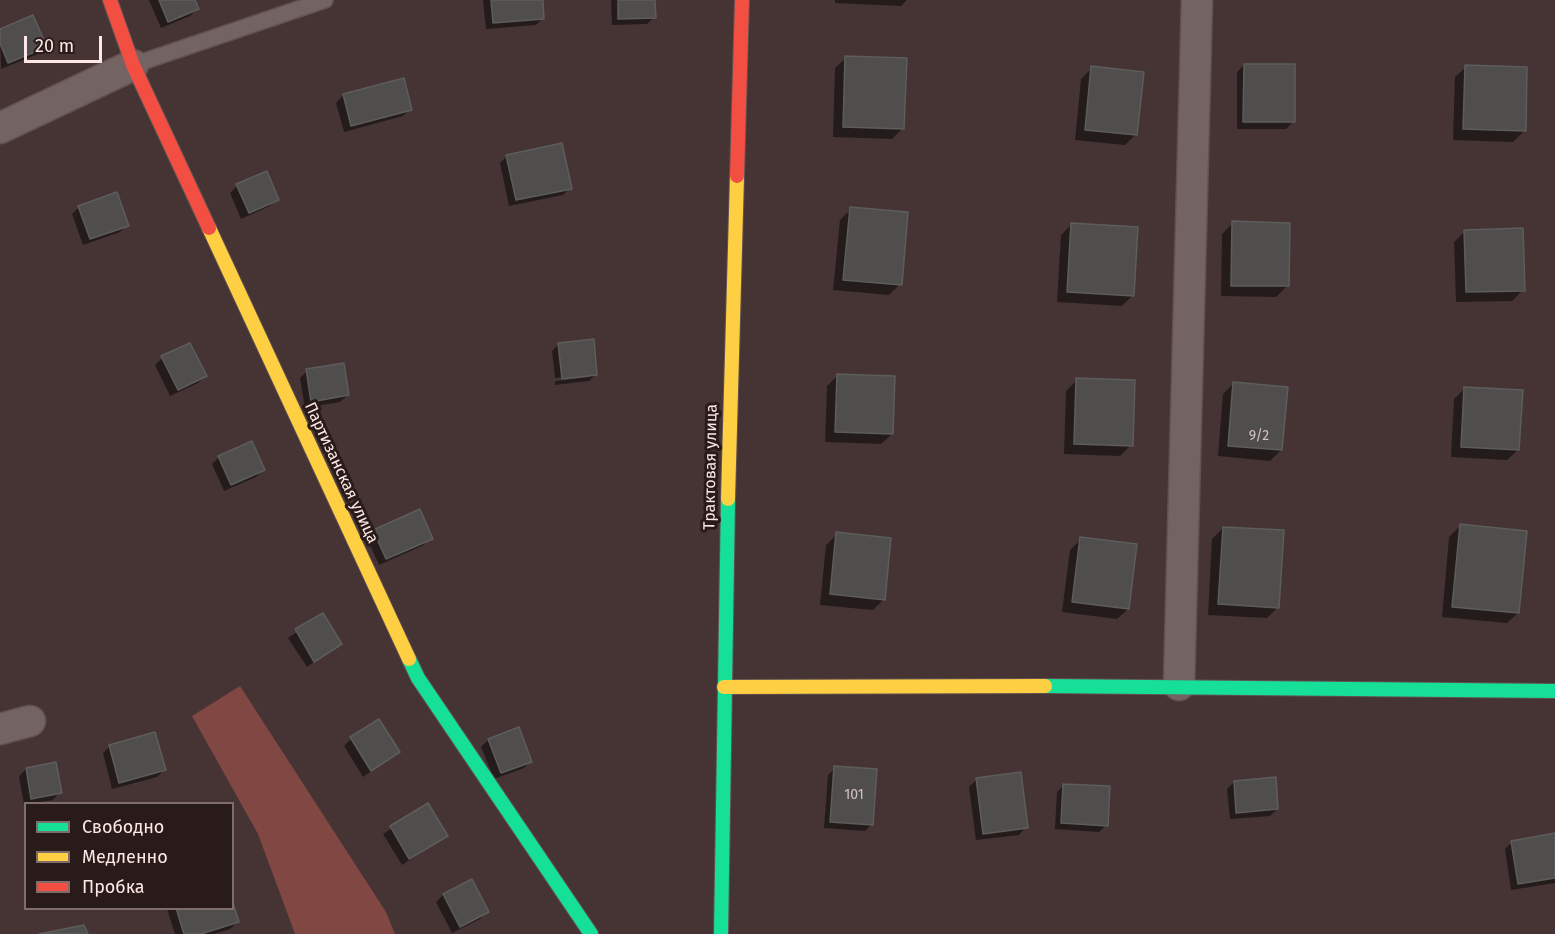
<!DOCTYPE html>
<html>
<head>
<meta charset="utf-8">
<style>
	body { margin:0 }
	#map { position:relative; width:1555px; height:934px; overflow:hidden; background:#453433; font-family:"Fira Sans",sans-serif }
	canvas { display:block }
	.legend { position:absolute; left:24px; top:802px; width:210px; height:108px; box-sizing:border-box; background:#291b19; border:2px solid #7e6d6b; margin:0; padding:8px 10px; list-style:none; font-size:18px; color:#fde8e5 }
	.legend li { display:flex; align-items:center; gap:12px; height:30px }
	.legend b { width:30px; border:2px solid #7e6d6b }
	.scale { position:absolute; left:24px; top:36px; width:78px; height:27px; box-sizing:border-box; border:3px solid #fde8e5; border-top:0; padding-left:8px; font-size:18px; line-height:21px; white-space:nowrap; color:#fde8e5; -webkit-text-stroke:4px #291b19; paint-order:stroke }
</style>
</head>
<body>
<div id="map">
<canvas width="1555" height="934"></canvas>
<ul class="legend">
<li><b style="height:8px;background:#16e098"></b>Свободно</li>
<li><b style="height:8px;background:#ffcf43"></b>Медленно</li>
<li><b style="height:8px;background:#f24e42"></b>Пробка</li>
</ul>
<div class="scale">20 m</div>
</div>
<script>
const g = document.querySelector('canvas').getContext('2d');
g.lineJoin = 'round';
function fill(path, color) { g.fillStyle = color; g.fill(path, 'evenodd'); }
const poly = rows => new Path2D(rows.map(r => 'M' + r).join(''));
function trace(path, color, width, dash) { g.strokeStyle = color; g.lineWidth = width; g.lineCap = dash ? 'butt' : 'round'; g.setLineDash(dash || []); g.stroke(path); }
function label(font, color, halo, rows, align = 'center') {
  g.font = font + ' "Fira Sans",sans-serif'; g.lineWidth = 6; g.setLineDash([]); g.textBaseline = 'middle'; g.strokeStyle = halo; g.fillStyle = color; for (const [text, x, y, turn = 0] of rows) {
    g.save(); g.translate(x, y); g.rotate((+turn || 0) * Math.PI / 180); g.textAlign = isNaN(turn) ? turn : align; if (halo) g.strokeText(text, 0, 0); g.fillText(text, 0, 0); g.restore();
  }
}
fill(poly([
	[240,686,386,912,395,934,295,934,258,834,192,716]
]), '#814843');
fill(poly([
	[149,0,194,0,197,9,190,16,161,28],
	[483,0,541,0,543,18,536,25,486,29],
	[611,0,654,0,654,17,647,24,612,25],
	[835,0,907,0,901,6,835,3],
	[0,31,45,47,38,54,1,69],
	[846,58,903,128,892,139,833,137,835,68],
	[1244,65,1293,122,1286,129,1237,129,1237,72],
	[1466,67,1524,131,1513,142,1453,140,1455,77],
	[1092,68,1136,134,1125,145,1075,140,1081,79],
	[343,95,410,109,403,116,344,132,336,103],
	[507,156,570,188,563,195,509,206,500,163],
	[237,186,278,199,270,206,241,219,230,193],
	[79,207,128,225,120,232,83,245,72,214],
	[851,209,900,284,889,295,833,290,840,220],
	[1233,223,1287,286,1276,297,1221,296,1222,234],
	[1072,224,1132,296,1122,306,1057,302,1061,235],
	[1465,231,1523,290,1512,301,1456,302,1454,242],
	[559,344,596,374,589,381,555,385,555,381,590,377,590,374,555,378,552,351],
	[162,358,205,376,198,383,170,396,155,365],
	[307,371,348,395,340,402,305,408,300,378],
	[838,375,892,434,881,444,825,442,827,386],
	[1077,380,1131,445,1120,456,1064,454,1066,391],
	[1234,383,1281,450,1270,461,1218,456,1223,394],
	[1465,388,1518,450,1507,460,1451,457,1454,399],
	[219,457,263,470,256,477,224,491,212,464],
	[1460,526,1518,613,1507,623,1442,617,1449,537],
	[1223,528,1278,607,1267,618,1208,615,1212,539],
	[374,531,431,538,424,545,379,565,367,538],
	[837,534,884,599,873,610,820,605,826,545],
	[1081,539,1128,609,1117,619,1062,612,1070,550],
	[322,615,340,644,307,667,288,638],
	[351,739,398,752,363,777,344,746],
	[488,740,531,761,524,768,494,779,481,747],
	[110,746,164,770,157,777,112,789,103,753],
	[835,768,872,824,865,831,824,828,828,775],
	[26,769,60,792,53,800,24,805,19,776],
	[976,780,1026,827,1019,835,976,840,969,787],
	[1234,782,1277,809,1270,816,1230,819,1227,789],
	[1064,785,1106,825,1099,832,1055,829,1057,792],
	[428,805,446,836,402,865,383,834],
	[1555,835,1555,883,1511,890,1505,849,1512,842],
	[471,881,487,912,480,919,452,933,436,902,443,895],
	[232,908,238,922,230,929,214,934,175,934,167,909]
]), '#0007');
const building = poly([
	[159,0,195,0,199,9,168,22,159,0],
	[491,0,543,0,544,19,493,23,491,0],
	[618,0,655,0,656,18,618,19,618,0],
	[33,15,47,47,8,63,0,43,0,29,33,15],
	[845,56,907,58,904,129,843,127,845,56],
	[1244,64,1295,64,1295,122,1243,122,1244,64],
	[1465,65,1527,67,1526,131,1463,129,1465,65],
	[1091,66,1144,72,1137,135,1085,130,1091,66],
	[404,78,412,110,351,126,343,94,404,78],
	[562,143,572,189,516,200,506,155,562,143],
	[267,171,279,200,249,213,236,184,267,171],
	[117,192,129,226,90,239,78,206,117,192],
	[850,207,908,212,902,285,843,280,850,207],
	[1232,221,1290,223,1289,286,1231,286,1232,221],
	[1071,223,1138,227,1134,296,1067,292,1071,223],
	[1523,228,1525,291,1466,292,1464,230,1523,228],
	[594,339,597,375,562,379,558,343,594,339],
	[190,343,207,376,178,390,161,356,190,343],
	[344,363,349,395,311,402,306,369,344,363],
	[837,374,895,376,893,434,835,432,837,374],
	[1076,378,1135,380,1133,446,1074,444,1076,378],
	[1233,382,1288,387,1282,450,1228,446,1233,382],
	[1464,387,1523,390,1519,450,1461,447,1464,387],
	[252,441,265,470,231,485,218,456,252,441],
	[420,509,433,539,386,559,373,530,420,509],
	[1460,524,1527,531,1519,613,1452,607,1460,524],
	[1223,527,1284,530,1279,608,1218,604,1223,527],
	[836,532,891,538,885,600,830,594,836,532],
	[1080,537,1137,544,1129,609,1072,602,1080,537],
	[323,613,342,644,314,662,295,629,323,613],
	[379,719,400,752,371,771,350,737,379,719],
	[519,727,532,762,501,773,488,739,519,727],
	[155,732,166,770,119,783,109,745,155,732],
	[56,762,62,793,31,799,26,768,56,762],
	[834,766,877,769,873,825,830,822,834,766],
	[1021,772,1028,828,983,834,976,778,1021,772],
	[1276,777,1278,809,1236,813,1234,781,1276,777],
	[1063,784,1110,786,1108,826,1061,823,1063,784],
	[428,803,448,836,409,859,390,826,428,803],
	[1555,833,1555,878,1518,884,1511,841,1555,833],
	[472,879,489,912,460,927,443,894,472,879],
	[232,900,239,922,201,934,184,934,176,908,232,908,232,900],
	[84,925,88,934,39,934,84,925]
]);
fill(building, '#504e4d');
trace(building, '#5d5d5c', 1.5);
const lane = poly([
	[133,65,325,0]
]);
const street = poly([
	[0,128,133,65],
	[1179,685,1197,0],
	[0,729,30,721]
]);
const fast = poly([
	[409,659,418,678,591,934],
	[1045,686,1555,691],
	[721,934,728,499]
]);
const slow = poly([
	[209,228,409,659],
	[728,499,737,176],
	[724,687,1045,686]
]);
const jam = poly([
	[110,0,133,65,209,228],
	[737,176,742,0]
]);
trace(lane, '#615251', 18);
trace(street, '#615251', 33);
trace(fast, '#615251', 16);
trace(slow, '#615251', 16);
trace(jam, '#615251', 16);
trace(lane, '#736463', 15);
trace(street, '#736463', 30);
trace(fast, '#16e098', 14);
trace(slow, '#ffcf43', 14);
trace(jam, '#f24e42', 14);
label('14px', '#d2c2bf', null, [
	["9/2",1259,436],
	["101",854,795]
]);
label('16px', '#fde8e5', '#291b19', [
	["Трактовая улица",711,467,-89],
	["Партизанская улица",341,473,65]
]);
</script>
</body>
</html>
